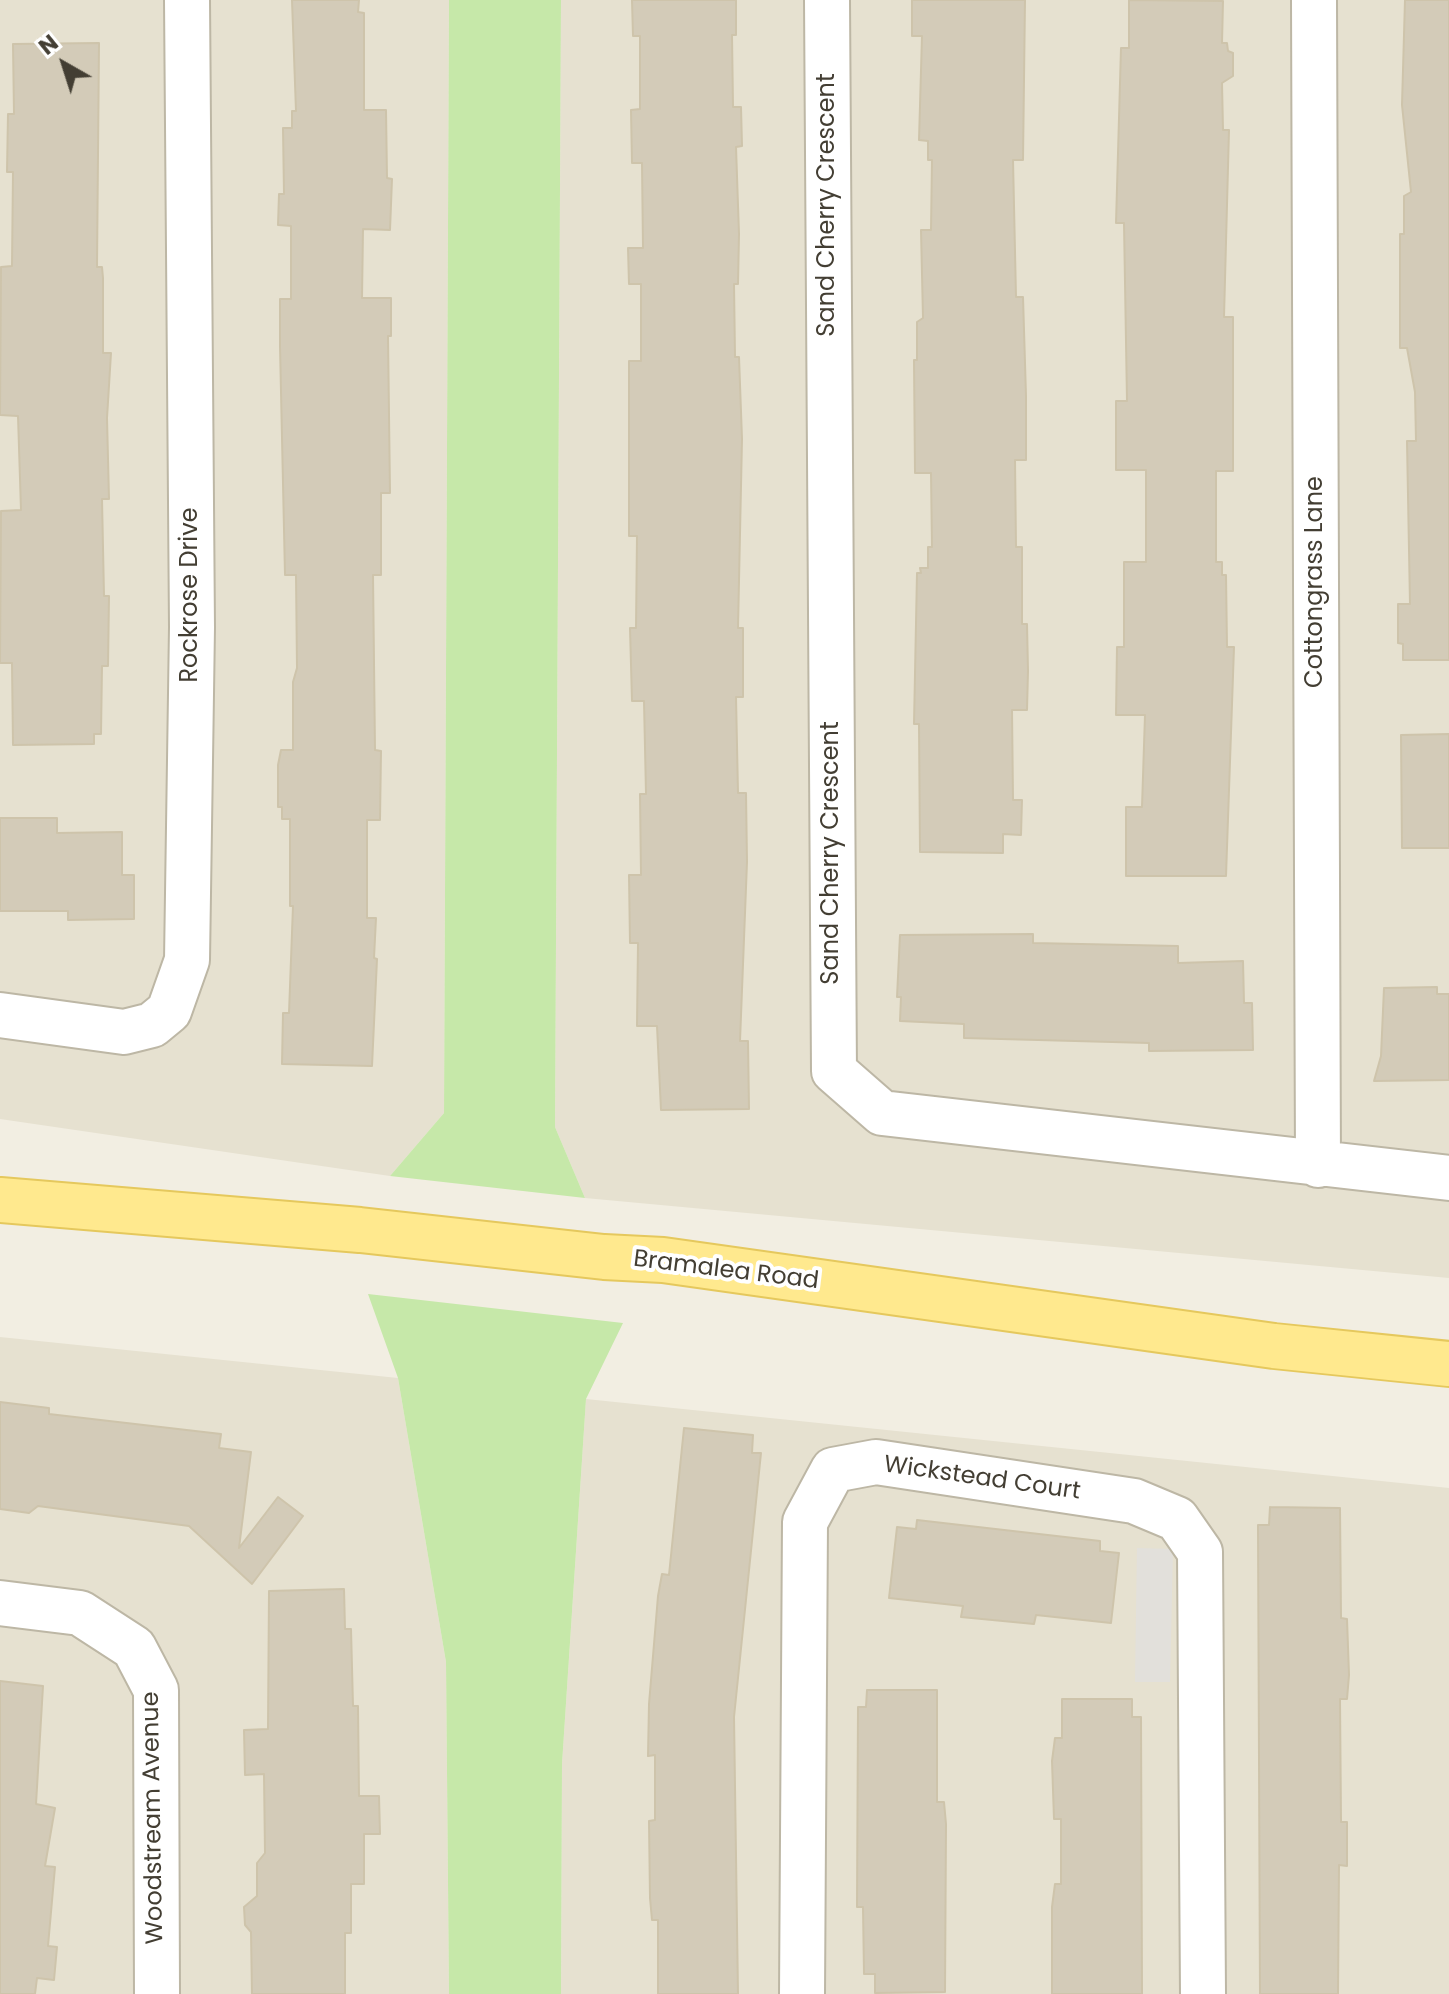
<!DOCTYPE html>
<html>
<head>
<meta charset="utf-8">
<style>
	body { margin:0 }
	#map { position:relative; width:1449px; height:1994px; overflow:hidden; background:#f2eee2; font-family:Poppins,sans-serif }
	canvas { display:block }
	.north { position:absolute; left:24px; top:24px; width:80px; height:80px; -webkit-text-stroke:6px #fff; paint-order:stroke; rotate:321deg; font-size:22px; font-weight:700; line-height:32px; text-align:center; color:#433e33 }
	.north::after { content:''; display:block; margin:auto; width:28px; height:36px; background:#433e33; clip-path:polygon(50% 0,100% 100%,50% 72%,0 100%) }
</style>
</head>
<body>
<div id="map">
<canvas width="1449" height="1994"></canvas>
<div class="north">N</div>
</div>
<script>
const g = document.querySelector('canvas').getContext('2d');
g.lineJoin = 'round';
function fill(path, color) { g.fillStyle = color; g.fill(path, 'evenodd'); }
const poly = rows => new Path2D(rows.map(r => 'M' + r).join(''));
function trace(path, color, width, dash) { g.strokeStyle = color; g.lineWidth = width; g.lineCap = dash ? 'butt' : 'round'; g.setLineDash(dash || []); g.stroke(path); }
function label(font, color, halo, rows, align = 'center') {
  g.font = font + ' Poppins,sans-serif'; g.lineWidth = 8; g.setLineDash([]); g.textBaseline = 'middle'; g.strokeStyle = halo; g.fillStyle = color; for (const [text, x, y, turn = 0] of rows) {
    g.save(); g.translate(x, y); g.rotate((+turn || 0) * Math.PI / 180); g.textAlign = isNaN(turn) ? turn : align; if (halo) g.strokeText(text, 0, 0); g.fillText(text, 0, 0); g.restore();
  }
}
fill(poly([
	[0,0,449,0,444,1113,390,1176,0,1119],
	[561,0,1449,0,1449,1278,585,1198,555,1127],
	[0,1337,398,1378,446,1662,449,1994,0,1994],
	[586,1399,1449,1488,1449,1994,561,1994,562,1764]
]), '#e6e1d0');
fill(poly([
	[449,0,561,0,555,1127,585,1198,390,1176,444,1113],
	[368,1294,623,1323,586,1399,562,1764,561,1994,449,1994,446,1662,398,1378]
]), '#c6e8a9');
fill(poly([
	[1137,1548,1173,1549,1170,1682,1135,1682]
]), '#e2e0db');
const building = poly([
	[292,0,359,0,358,12,364,13,364,110,386,110,387,178,392,179,390,230,363,229,362,298,391,298,391,336,388,336,390,493,381,493,381,575,373,575,375,750,381,751,380,820,367,820,367,918,376,918,374,958,377,959,372,1066,282,1064,283,1013,289,1013,293,906,290,906,290,819,282,819,282,807,278,807,278,765,281,750,293,750,293,682,297,668,296,575,285,575,280,346,280,299,291,299,291,226,278,225,279,194,284,194,283,128,292,128,292,111,296,111,292,0],
	[632,0,736,0,736,35,732,35,733,107,741,107,742,146,736,147,739,234,738,284,734,284,735,357,739,357,742,439,738,628,743,628,743,697,736,697,738,793,746,793,747,862,740,1041,748,1041,749,1109,661,1110,657,1026,637,1026,638,943,630,943,629,875,641,875,640,794,646,794,644,701,632,701,630,628,636,628,637,536,629,536,629,361,641,361,641,284,629,284,628,248,643,248,642,163,632,163,631,110,640,109,640,36,633,36,632,0],
	[912,0,1025,0,1023,160,1013,160,1016,297,1023,297,1026,396,1026,460,1015,460,1016,547,1022,547,1022,624,1027,624,1028,671,1027,710,1012,710,1013,800,1022,800,1021,835,1003,834,1003,853,920,852,919,724,914,724,917,573,921,573,920,568,928,568,928,547,932,547,931,473,915,473,914,360,917,360,917,322,923,318,921,230,931,230,932,160,928,160,928,141,919,140,922,36,912,36,912,0],
	[1129,0,1223,1,1222,43,1227,43,1228,51,1233,53,1233,76,1222,83,1223,130,1229,130,1224,317,1233,317,1233,471,1216,471,1216,562,1222,562,1222,575,1226,575,1227,647,1234,647,1226,876,1126,876,1126,807,1142,807,1145,715,1116,715,1117,647,1124,647,1124,562,1146,562,1146,470,1116,470,1116,401,1127,401,1124,223,1116,223,1121,48,1129,48,1129,0],
	[1405,0,1449,0,1449,660,1403,660,1403,644,1398,643,1398,604,1410,604,1407,441,1416,441,1415,392,1407,348,1400,348,1400,234,1404,234,1404,196,1411,192,1402,105,1405,0],
	[99,43,97,267,102,267,103,278,103,353,111,353,107,418,109,499,102,499,104,596,109,596,108,666,102,666,101,734,94,734,94,744,13,745,12,663,0,663,1,511,21,510,18,416,0,415,1,267,12,266,13,172,7,172,8,114,14,114,13,44,99,43],
	[1449,734,1449,848,1402,848,1401,735,1449,734],
	[0,818,57,818,57,833,122,832,122,875,134,875,134,919,68,920,68,911,0,911,0,818],
	[1033,934,1033,943,1178,946,1178,963,1243,961,1244,1003,1252,1003,1253,1050,1149,1051,1149,1043,964,1038,964,1024,900,1021,901,997,897,997,900,935,1033,934],
	[1437,987,1437,994,1449,994,1449,1080,1374,1081,1381,1056,1384,988,1437,987],
	[0,1402,49,1408,49,1414,221,1434,219,1448,251,1452,239,1548,278,1497,303,1516,252,1584,189,1526,38,1506,29,1513,0,1509,0,1402],
	[684,1428,753,1435,752,1453,761,1453,734,1717,738,1994,658,1994,658,1920,652,1920,650,1898,649,1821,655,1820,655,1755,648,1756,649,1704,658,1596,662,1574,669,1575,684,1428],
	[1270,1507,1340,1508,1341,1618,1347,1619,1349,1675,1347,1699,1340,1699,1341,1822,1347,1822,1347,1866,1339,1865,1338,1994,1260,1994,1258,1525,1269,1525,1270,1507],
	[917,1520,1100,1541,1100,1551,1119,1553,1111,1623,1036,1615,1034,1624,961,1617,963,1606,889,1598,897,1527,916,1529,917,1520],
	[344,1589,345,1629,351,1629,353,1706,358,1706,359,1796,379,1796,380,1834,364,1834,364,1884,351,1884,351,1933,345,1933,345,1994,252,1994,251,1932,245,1925,244,1907,257,1896,257,1863,265,1853,264,1774,245,1775,244,1730,268,1729,269,1591,344,1589],
	[0,1681,43,1686,36,1804,55,1808,45,1866,55,1867,48,1946,57,1947,54,1980,37,1978,35,1994,0,1994,0,1681],
	[867,1690,937,1690,937,1802,944,1802,946,1824,945,1992,875,1993,875,1974,864,1974,863,1907,857,1907,858,1707,866,1707,867,1690],
	[1062,1699,1132,1699,1132,1717,1141,1717,1142,1994,1052,1994,1052,1907,1055,1884,1061,1884,1061,1819,1054,1819,1052,1761,1055,1738,1062,1738,1062,1699]
]);
fill(building, '#d3cbb8');
trace(building, '#cec4ab', 2);
const minor = poly([
	[827,0,834,1071,882,1113,1449,1178],
	[1314,0,1318,1165],
	[0,1015,124,1032,152,1025,169,1011,187,960,192,627,187,0],
	[0,1603,80,1613,134,1648,156,1690,157,1994],
	[802,1994,805,1522,833,1470,876,1462,1134,1501,1177,1519,1200,1552,1203,1994]
]);
const major = poly([
	[0,1200,360,1230,604,1257,663,1260,1274,1346,1449,1364]
]);
trace(minor, '#bdb7a5', 48);
trace(major, '#e5c85d', 48);
trace(minor, '#fff', 44);
trace(major, '#ffe98e', 44);
label('24px', '#433e33', '#fff', [
	["Sand Cherry Crescent",828,205,-90],
	["Cottongrass Lane",1316,582,-90],
	["Rockrose Drive",191,595,-90],
	["Sand Cherry Crescent",832,853,-90],
	["Bramalea Road",726,1271,7],
	["Wickstead Court",982,1479,8],
	["Woodstream Avenue",154,1818,-91]
]);
</script>
</body>
</html>
